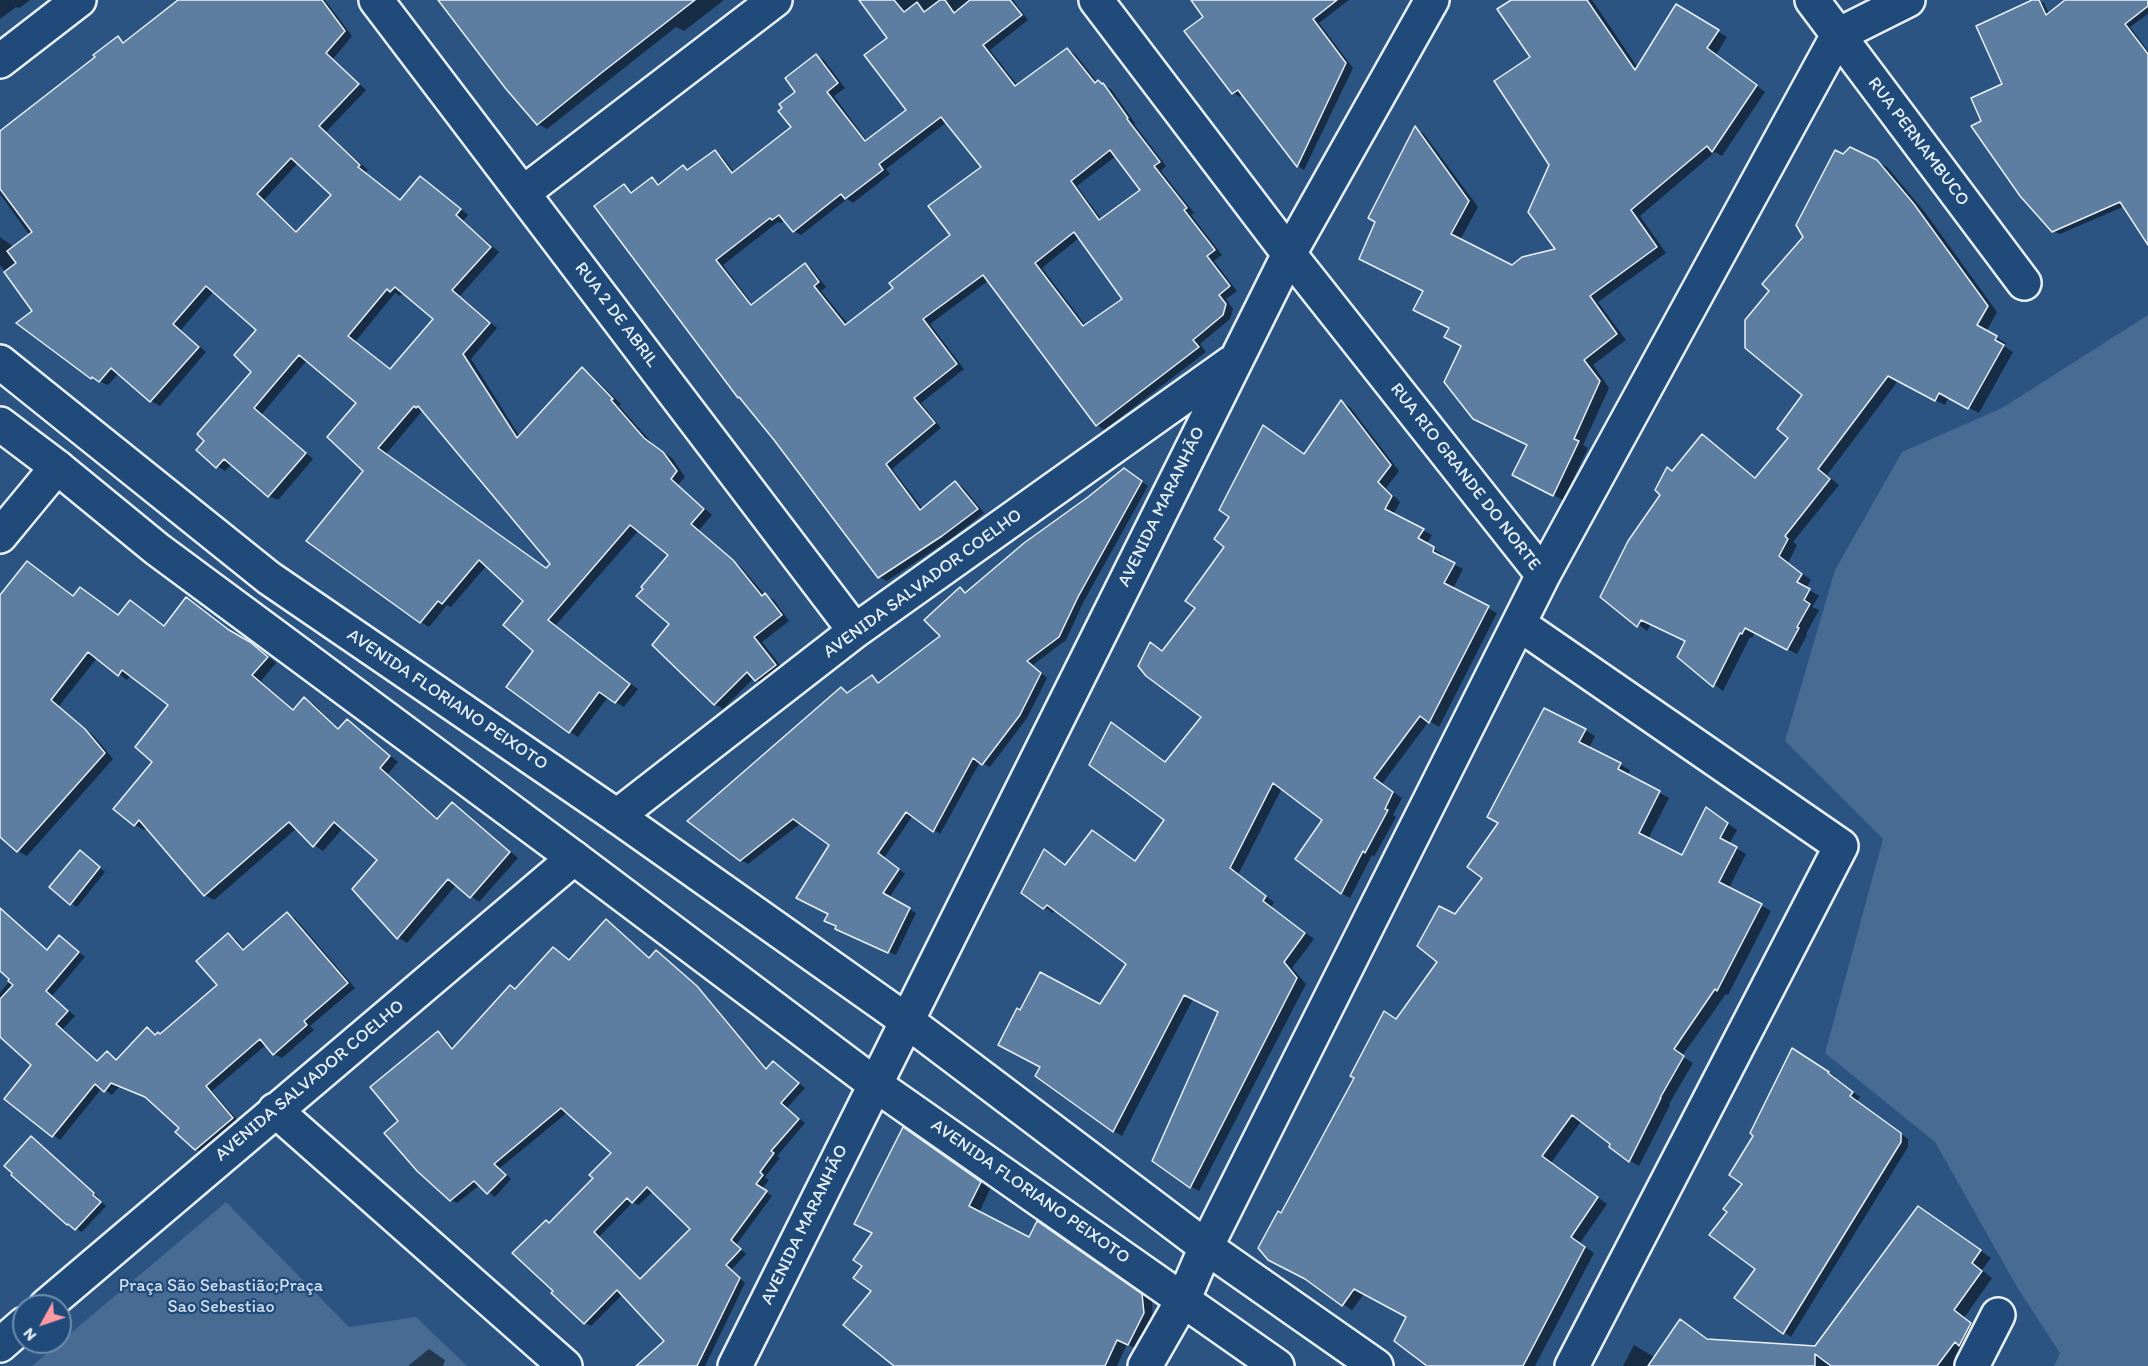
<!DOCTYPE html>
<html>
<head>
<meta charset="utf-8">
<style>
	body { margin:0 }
	#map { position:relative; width:2148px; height:1366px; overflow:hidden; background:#2b5482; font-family:Itim,sans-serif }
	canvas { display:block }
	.north { position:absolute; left:12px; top:1294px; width:60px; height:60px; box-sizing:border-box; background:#1f4a7a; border:2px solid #6f8dac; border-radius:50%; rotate:230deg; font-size:16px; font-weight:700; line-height:24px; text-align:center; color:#e8f1f8 }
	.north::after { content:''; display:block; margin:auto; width:21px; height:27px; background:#ff9aa2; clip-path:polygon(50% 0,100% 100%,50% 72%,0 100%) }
</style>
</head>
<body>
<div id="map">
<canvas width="2148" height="1366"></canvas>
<div class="north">N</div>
</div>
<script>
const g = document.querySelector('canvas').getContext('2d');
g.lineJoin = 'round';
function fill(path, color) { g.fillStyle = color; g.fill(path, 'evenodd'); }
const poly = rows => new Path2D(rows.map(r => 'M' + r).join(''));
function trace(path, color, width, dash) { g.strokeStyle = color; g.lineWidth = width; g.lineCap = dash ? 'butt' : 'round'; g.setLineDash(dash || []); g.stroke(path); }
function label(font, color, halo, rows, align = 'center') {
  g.font = font + ' Itim,sans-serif'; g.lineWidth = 4.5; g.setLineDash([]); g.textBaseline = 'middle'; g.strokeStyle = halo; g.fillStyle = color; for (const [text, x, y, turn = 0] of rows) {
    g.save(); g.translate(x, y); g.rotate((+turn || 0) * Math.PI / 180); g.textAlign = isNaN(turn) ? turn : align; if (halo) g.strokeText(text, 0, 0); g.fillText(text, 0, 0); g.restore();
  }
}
fill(poly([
	[2148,315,2148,1366,2054,1366,2060,1353,2017,1287,1935,1142,1825,1053,1883,839,1785,741,1835,570,1902,452,2002,408],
	[226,1202,349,1327,416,1317,467,1366,32,1366]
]), '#476b93');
fill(poly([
	[0,0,30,0,19,8,16,7,0,19],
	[180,0,325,0,352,36,333,59,366,90,326,132,368,170,365,173,401,201,420,178,429,183,468,215,463,221,499,252,460,296,497,328,471,359,520,437,582,369,590,374,621,404,619,406,653,444,672,458,685,477,678,485,712,515,699,530,741,567,765,595,774,600,789,621,762,642,784,670,765,685,754,678,723,709,715,704,671,624,671,555,639,530,555,626,638,689,624,707,608,697,578,737,570,732,535,651,525,600,487,565,451,607,447,605,429,627,421,622,365,471,358,403,307,360,262,414,313,459,278,500,269,496,232,464,225,471,217,466,254,372,258,330,214,291,181,330,206,352,160,406,151,401,119,373,108,385,92,378,19,323,34,311,0,265,0,237,63,282,0,194,0,135,97,58,118,38,127,43],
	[298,163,333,195,298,232,264,200],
	[403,292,435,319,391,370,355,342,395,293,400,296],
	[423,410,552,564,547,570,386,454],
	[440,0,724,0,684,31,676,27,547,129,538,124],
	[876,0,1013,0,1028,20,990,50,1018,86,1067,49,1075,54,1098,83,1111,89,1135,123,1134,124,1166,166,1161,171,1194,213,1191,215,1222,255,1214,261,1237,291,1226,299,1233,309,1230,319,1200,344,1206,352,1104,430,1097,425,988,281,930,324,964,369,921,403,941,428,892,469,923,509,955,482,963,487,984,513,950,539,887,581,879,577,743,399,739,397,596,206,624,185,634,193,652,179,661,184,684,167,689,170,715,152,722,156,735,173,793,128,797,92,817,56,824,60,845,88,834,96,867,141,908,110,889,38],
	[947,122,983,167,952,236,895,288,848,324,821,291,826,287,812,269,805,264,753,305,723,265,778,222,781,223,785,220,794,231,801,235,847,199,853,203,890,174,886,169],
	[1116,156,1142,190,1102,220,1077,186],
	[1079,238,1125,299,1086,326,1042,268],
	[1192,0,1349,0,1319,23,1353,68,1304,170,1298,166,1243,94,1240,97,1233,93,1205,18],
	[1514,0,1592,0,1638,68,1686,12,1727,37,1716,55,1765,92,1722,156,1715,152,1640,216,1666,253,1598,302,1626,340,1593,365,1609,388,1583,445,1588,448,1563,500,1523,480,1528,445,1425,291,1415,128,1424,134,1478,207,1460,240,1513,267,1558,250,1551,165,1532,58],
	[2036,0,2044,3,2049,14,2068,0,2148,0,2148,14,2130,27,2148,51,2148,243,2125,206,2060,234,2053,231,1983,122,2004,85],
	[1843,156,1876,161,1887,167,1924,211,1997,312,1986,332,2006,343,2004,346,2013,352,1979,413,1949,397,1945,405,1898,381,1827,475,1839,485,1793,542,1797,545,1788,563,1811,580,1806,588,1819,596,1812,607,1819,610,1806,634,1807,635,1797,654,1755,632,1752,638,1750,637,1723,691,1679,656,1686,641,1651,624,1647,631,1602,596,1674,472,1702,436,1757,478,1791,437,1804,395,1772,291,1805,237],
	[1342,402,1350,407,1399,471,1386,488,1400,502,1393,515,1432,535,1426,545,1442,554,1442,558,1463,569,1453,589,1497,613,1439,727,1429,721,1382,784,1402,798,1393,815,1396,817,1374,857,1372,855,1350,898,1341,893,1324,819,1282,788,1238,875,1274,902,1271,907,1314,939,1292,968,1306,984,1199,1191,1190,1186,1220,1012,1193,999,1122,1136,1113,1131,1042,1067,1021,1012,1101,1006,1128,963,1056,910,1053,913,1044,907,1066,866,1136,862,1166,820,1166,763,1203,717,1167,657,1197,608],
	[1131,474,1148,486,1084,601,1066,640,1033,665,1047,678,1027,718,990,767,980,762,940,834,913,815,884,858,905,874,889,898,916,913,896,955,844,932,838,926,831,844,801,823,748,864,741,860,842,689,849,693,872,676,881,683,942,636,961,589,967,593],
	[27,563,74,597,119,616,130,602,165,627,238,637,259,649,276,663,261,681,295,711,305,699,314,704,340,730,348,721,357,727,398,762,388,774,439,819,452,803,461,809,518,858,479,902,456,885,407,943,398,937,380,859,343,828,323,851,314,845,297,828,214,900,205,895,147,827,144,830,135,825,171,705,131,675,127,680,97,658,59,706,94,736,113,759,27,856,18,851,0,835,0,597],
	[1585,730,1595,736,1589,748,1630,770,1628,775,1669,798,1648,839,1682,857,1716,815,1737,830,1729,844,1746,854,1729,888,1771,911,1728,995,1726,994,1682,1056,1693,1063,1669,1104,1670,1105,1639,1166,1629,1160,1612,1143,1582,1120,1551,1163,1607,1204,1580,1243,1594,1253,1535,1366,1430,1366,1408,1316,1364,1294,1352,1310,1343,1304,1282,1215,1397,1020,1439,962,1456,916],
	[80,852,105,872,77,907,71,903],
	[287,913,295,918,355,988,310,1026,314,1030,282,1058,274,1054,267,1044,212,1091,240,1123,203,1153,196,1149,181,1128,148,1098,120,1086,112,1095,102,1088,60,1140,6,1099,33,1064,0,1037,0,993,11,979,0,969,0,929,9,918,48,950,60,937,85,957,52,996,75,1016,63,1029,99,1062,107,1053,118,1061,148,1029,157,1035,161,1035,219,985,228,935,236,939,245,950],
	[612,925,650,959,656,951,662,955,703,992,768,1069,774,1063,805,1088,787,1108,805,1123,777,1156,780,1158,765,1177,769,1180,762,1189,772,1196,736,1245,746,1254,731,1270,745,1283,705,1366,638,1366,666,1342,623,1294,591,1326,585,1323,555,1291,549,1224,595,1178,613,1153,568,1112,500,1168,511,1179,495,1197,480,1185,457,1203,451,1200,400,1121,438,1033,444,1036,455,1049,516,990,553,948,570,961],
	[653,1191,692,1229,641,1280,599,1237,633,1202,639,1205],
	[1800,1054,1836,1077,1834,1078,1860,1097,1856,1102,1908,1139,1908,1147,1791,1337,1736,1297,1758,1268,1730,1212,1744,1184,1755,1135],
	[913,1135,990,1189,979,1213,1029,1239,1047,1228,1152,1301,1153,1320,1138,1350,1127,1344,1117,1366,896,1366,864,1265,874,1233],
	[37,1142,99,1198,98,1199,106,1206,82,1232,68,1223],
	[1929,1214,1991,1258,1982,1270,1992,1278,1964,1318,1981,1330,1952,1366,1623,1366,1634,1345,1656,1358,1681,1321,1710,1340,1816,1348],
	[429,1349,445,1360,443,1366,408,1366]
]), '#0007');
const building = poly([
	[178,0,322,0,345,31,326,53,359,84,319,126,360,165,358,167,400,200,420,176,461,209,456,215,491,247,452,290,490,323,463,354,517,438,582,367,613,399,611,400,644,438,663,452,677,471,671,479,704,509,691,524,733,560,762,596,765,593,782,615,754,637,776,665,755,681,747,672,714,705,652,645,669,624,636,596,643,589,641,587,668,555,630,525,548,620,630,684,615,703,599,692,569,733,506,687,533,651,503,625,523,601,479,560,442,604,438,601,420,623,306,541,363,471,327,437,356,403,299,355,254,408,306,453,268,497,224,459,216,468,196,450,204,441,197,434,251,372,234,355,256,330,206,286,173,324,199,347,150,402,111,368,99,382,92,377,91,379,16,323,32,311,4,272,16,263,7,251,32,232,0,189,0,131,95,57,93,55,118,36,123,43,178,0],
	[291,158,331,195,296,232,257,194,291,158],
	[395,287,433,319,390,369,348,336,387,289,390,292,395,287],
	[414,406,416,408,418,406,550,564,546,568,378,448,414,406],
	[438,0,695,0,600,74,537,125,506,89,438,0],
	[859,0,894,0,904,12,917,2,924,12,940,0,945,0,954,13,970,0,1010,0,1022,15,983,45,1015,86,1067,48,1095,83,1098,80,1102,84,1103,83,1128,118,1127,119,1160,162,1154,166,1187,208,1184,210,1215,250,1207,256,1230,286,1219,295,1226,304,1223,315,1193,340,1199,347,1096,426,983,275,923,319,957,364,914,398,935,423,886,464,920,510,955,481,978,509,942,536,878,578,774,440,739,397,738,398,594,206,624,184,631,193,652,177,658,185,683,165,687,170,715,150,732,173,791,127,778,111,782,108,779,104,795,92,785,78,816,54,838,83,827,92,865,141,906,110,864,55,887,38,859,0],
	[941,117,981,167,928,206,950,235,889,283,893,288,845,325,814,286,819,282,805,263,751,305,716,260,770,218,772,220,779,215,793,232,841,194,845,199,883,170,879,164,941,117],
	[1110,150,1140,190,1099,220,1071,181,1110,150],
	[1074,232,1122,299,1083,326,1035,263,1074,232],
	[1191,0,1337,0,1313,19,1346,63,1297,167,1238,90,1232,94,1184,31,1203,17,1191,0],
	[1511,0,1587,0,1635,70,1676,4,1719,30,1707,48,1757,85,1712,152,1707,146,1631,210,1657,247,1590,296,1617,334,1584,360,1600,381,1574,439,1579,441,1553,496,1512,475,1527,445,1473,419,1444,382,1461,346,1444,337,1449,328,1413,310,1423,291,1359,259,1375,222,1368,218,1415,126,1469,201,1451,234,1512,265,1522,257,1555,249,1528,212,1549,165,1494,81,1530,57,1497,9,1511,0],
	[2032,0,2039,0,2046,15,2065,0,2148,0,2148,6,2125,24,2148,54,2148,245,2120,202,2052,232,2020,196,1971,126,1981,121,1971,98,2002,84,1976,26,2032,0],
	[1850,147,1877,160,1914,204,1988,306,1977,325,1997,336,1995,340,2004,345,1968,409,1939,393,1935,401,1888,376,1818,469,1830,479,1785,536,1788,539,1779,556,1802,574,1797,582,1810,589,1804,600,1810,604,1797,627,1799,628,1787,650,1745,628,1742,634,1740,633,1713,687,1677,657,1685,641,1641,620,1637,627,1600,597,1628,541,1660,495,1655,490,1667,467,1672,471,1702,434,1755,478,1788,438,1777,429,1802,395,1745,348,1745,320,1769,291,1762,284,1803,237,1796,225,1835,150,1843,154,1850,147],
	[1341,400,1391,465,1378,482,1392,496,1385,509,1424,529,1418,538,1434,547,1433,552,1455,563,1444,583,1489,606,1429,723,1420,716,1374,778,1393,792,1385,809,1388,810,1365,853,1363,851,1341,894,1295,859,1322,820,1273,783,1230,868,1266,896,1263,901,1305,933,1284,962,1297,978,1190,1188,1152,1161,1218,1012,1184,995,1113,1132,1035,1076,1040,1067,998,1045,1017,1008,1020,1010,1040,972,1100,1004,1126,964,1047,905,1043,909,1021,893,1044,849,1065,865,1092,830,1135,861,1164,820,1089,765,1111,722,1165,762,1201,717,1146,676,1138,666,1150,642,1162,651,1195,608,1185,601,1224,547,1214,539,1229,517,1219,510,1263,425,1304,454,1341,400],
	[1124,468,1142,481,1078,597,1059,637,1027,661,1041,673,1020,715,982,765,973,758,933,832,906,812,878,853,899,869,883,893,910,908,888,953,835,929,836,926,824,921,828,914,796,898,829,845,793,819,740,861,687,821,841,687,847,693,872,675,878,683,940,636,924,620,960,587,965,593,1024,543,1088,497,1124,468],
	[27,561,73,596,80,587,118,615,130,600,164,626,186,597,229,630,250,642,268,657,252,675,293,710,304,697,338,729,347,719,390,756,380,768,437,819,452,802,510,852,470,898,448,879,397,939,352,889,377,860,334,822,313,847,289,822,204,896,139,820,134,826,113,809,152,762,135,747,168,705,122,670,118,676,88,652,51,700,85,729,105,753,17,852,0,837,0,595,27,561],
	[1544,708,1586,729,1579,742,1621,763,1618,769,1660,791,1639,833,1682,855,1706,807,1728,823,1720,838,1737,847,1719,882,1762,904,1717,991,1715,989,1674,1049,1684,1056,1660,1098,1661,1098,1629,1162,1609,1147,1610,1144,1572,1115,1542,1156,1598,1197,1571,1237,1585,1247,1523,1366,1427,1366,1394,1341,1406,1317,1354,1289,1342,1306,1305,1279,1268,1260,1258,1248,1278,1211,1281,1213,1354,1078,1350,1076,1384,1011,1396,1019,1437,962,1417,946,1439,906,1455,914,1482,878,1467,867,1498,823,1487,817,1544,708],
	[80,850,100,867,70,905,49,887,80,850],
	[0,908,47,950,59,935,79,952,46,991,68,1011,56,1024,97,1061,107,1051,116,1060,147,1027,155,1035,158,1032,160,1034,217,985,196,961,228,933,243,950,287,912,348,983,304,1021,307,1025,273,1055,260,1039,206,1086,233,1118,195,1150,175,1132,179,1128,145,1097,111,1083,104,1092,95,1084,52,1137,4,1099,31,1065,0,1037,0,999,13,985,8,981,9,979,0,971,0,908],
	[606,919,649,958,656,950,697,986,766,1069,773,1061,799,1083,781,1103,799,1119,771,1151,774,1153,760,1172,763,1175,756,1184,767,1191,731,1240,741,1249,726,1265,740,1278,697,1366,636,1366,664,1341,617,1290,584,1324,551,1293,553,1291,512,1253,546,1220,549,1223,593,1178,589,1175,611,1153,561,1108,494,1164,506,1175,487,1194,474,1181,450,1201,417,1171,384,1133,398,1121,370,1087,438,1031,452,1049,510,985,515,989,553,947,569,960,606,919],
	[647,1187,690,1229,640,1279,594,1232,627,1198,632,1203,647,1187],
	[1792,1048,1829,1072,1828,1073,1853,1092,1850,1096,1901,1133,1901,1142,1783,1334,1734,1298,1755,1269,1709,1235,1727,1212,1723,1209,1742,1184,1729,1175,1753,1136,1750,1133,1792,1048],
	[903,1127,981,1182,969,1206,1029,1237,1037,1221,1142,1294,1144,1313,1128,1345,1117,1340,1105,1366,894,1366,843,1325,871,1291,853,1278,862,1266,853,1260,872,1233,854,1224,903,1127],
	[31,1136,94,1193,93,1195,101,1202,75,1230,68,1224,67,1225,11,1175,12,1173,4,1166,31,1136],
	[1918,1206,1981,1250,1972,1263,1982,1271,1954,1310,1971,1323,1959,1346,1955,1342,1937,1366,1831,1366,1815,1354,1815,1366,1648,1366,1680,1319,1707,1339,1815,1346,1918,1206]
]);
fill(building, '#5d7da1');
trace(building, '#e8f1f8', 1.5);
const street = poly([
	[376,0,855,631],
	[1096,0,1289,254,1543,575],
	[1812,0,2024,283],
	[0,61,79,0],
	[523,193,775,0],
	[0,536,57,467],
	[1519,624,1841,846,1572,1366],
	[617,816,855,631,1231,363],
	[876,1085,1277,1366],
	[275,1110,565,1366],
	[46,1306,574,858],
	[0,1345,24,1324],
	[1145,1366,1184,1298,1206,1247,1543,575,1838,35,1908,0],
	[1376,1366,1206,1247,907,1021,1289,254,1432,0],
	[1972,1366,1998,1315]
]);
const secondary = poly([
	[0,362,269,578,617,816,907,1021,735,1366],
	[0,424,57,467,157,549,574,858,876,1085]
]);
trace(street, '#e8f1f8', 38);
trace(secondary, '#e8f1f8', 38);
trace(street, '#1f4a7a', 33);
trace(secondary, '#1f4a7a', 33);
label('18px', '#e8f1f8', '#1f4a7a', [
	["RUA PERNAMBUCO",1918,142,53],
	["RUA 2 DE ABRIL",616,315,53],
	["RUA RIO GRANDE DO NORTE",1465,477,52],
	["AVENIDA MARANHÃO",1162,507,-64],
	["AVENIDA SALVADOR COELHO",923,584,-36],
	["AVENIDA FLORIANO PEIXOTO",447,700,34],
	["AVENIDA SALVADOR COELHO",310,1081,-40],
	["AVENIDA FLORIANO PEIXOTO",1030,1192,35],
	["AVENIDA MARANHÃO",805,1225,-64]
]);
label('18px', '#d0dde9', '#1f4a7a', [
	["Praça São Sebastião;Praça",221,1286],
	["Sao Sebestiao",221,1307]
]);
</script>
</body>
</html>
